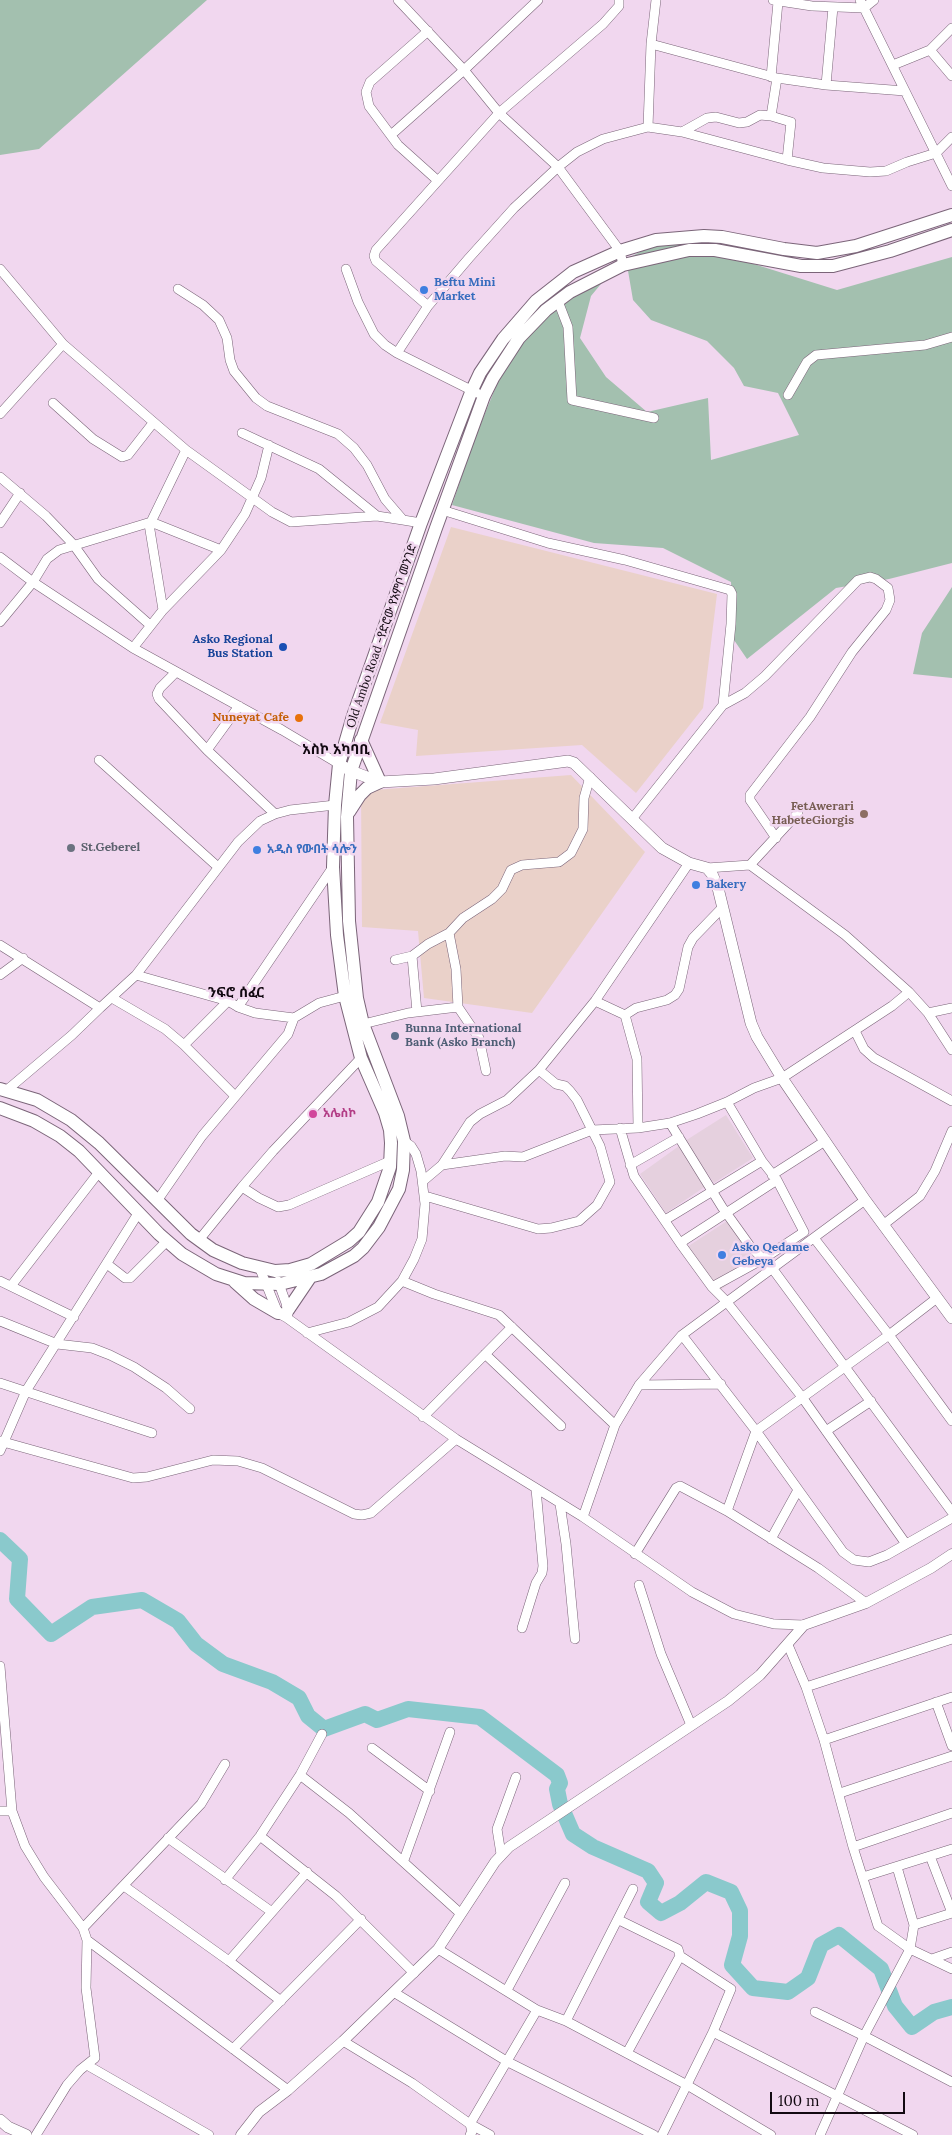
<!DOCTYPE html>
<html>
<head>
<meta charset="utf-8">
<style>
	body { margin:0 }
	#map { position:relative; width:952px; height:2135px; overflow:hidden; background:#f1d7ef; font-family:Lora,serif }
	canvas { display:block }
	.scale { position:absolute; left:770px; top:2092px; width:135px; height:22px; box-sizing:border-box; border:2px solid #120911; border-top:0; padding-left:6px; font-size:15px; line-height:18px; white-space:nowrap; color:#120911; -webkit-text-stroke:4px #f1d7ef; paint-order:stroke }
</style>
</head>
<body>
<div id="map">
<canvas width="952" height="2135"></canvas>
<div class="scale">100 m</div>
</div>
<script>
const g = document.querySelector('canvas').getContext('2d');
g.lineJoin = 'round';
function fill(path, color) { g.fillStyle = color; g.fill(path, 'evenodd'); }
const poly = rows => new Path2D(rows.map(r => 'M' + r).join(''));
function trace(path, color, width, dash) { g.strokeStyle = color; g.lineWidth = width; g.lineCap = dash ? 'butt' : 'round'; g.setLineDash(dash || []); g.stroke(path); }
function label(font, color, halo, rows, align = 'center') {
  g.font = font + ' Lora,"Noto Sans Ethiopic",serif'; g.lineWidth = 5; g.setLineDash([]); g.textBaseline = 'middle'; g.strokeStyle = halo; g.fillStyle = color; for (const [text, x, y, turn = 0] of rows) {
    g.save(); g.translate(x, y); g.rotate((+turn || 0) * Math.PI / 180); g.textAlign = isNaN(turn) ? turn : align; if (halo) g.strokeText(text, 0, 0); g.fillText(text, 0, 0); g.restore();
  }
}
fill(poly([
	[726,1115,753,1158,714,1183,685,1141],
	[679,1146,706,1186,666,1213,640,1174],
	[727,1221,758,1263,719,1291,687,1247]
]), '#e5d0de');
fill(poly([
	[451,527,717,594,703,708,636,793,582,745,416,756,418,730,380,723],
	[571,775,645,852,532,1013,424,998,418,931,362,927,361,791]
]), '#ead1c9');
fill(poly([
	[0,0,207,0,39,149,0,155],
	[662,241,725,255,837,290,952,257,952,563,889,579,836,588,747,659,734,640,731,582,663,548,594,543,452,505,474,440,497,384,524,336,571,293,610,273,591,296,580,338,606,377,647,412,708,398,711,460,799,435,778,393,744,386,734,368,707,341,651,320,633,300,626,259],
	[952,587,952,678,913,674,922,633]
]), '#a3c0af');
trace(poly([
	[0,1540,20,1559,17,1599,51,1634,92,1607,142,1600,178,1621,196,1644,223,1664,272,1682,299,1698,308,1716,324,1729,365,1714,377,1720,408,1709,480,1717,557,1775,560,1783,557,1789,560,1804,573,1834,593,1847,648,1871,656,1883,648,1902,661,1913,680,1903,706,1882,731,1892,740,1911,740,1936,732,1965,753,1988,788,1992,808,1978,821,1945,839,1935,881,1969,895,2006,912,2027,934,2012,952,2007]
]), '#8ac9cc', 16);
const minor = poly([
	[398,0,464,70,499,113,558,167,620,251,623,265],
	[773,0,812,6,864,8,874,0],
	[860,0,952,186],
	[428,31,370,82,366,92,369,106,398,145,437,180],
	[651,44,777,78,826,85,905,91],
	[930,50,952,28],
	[893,65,930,50,952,76],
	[771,77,778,2],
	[826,85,833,7],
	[771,116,777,78],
	[648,127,651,44,656,0],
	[682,132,707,118,716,117,739,123,747,122,760,115,771,116,791,122,787,160],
	[391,135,464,70,538,0],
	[0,269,63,344,186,450,272,512,291,522,377,516,403,520],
	[346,269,358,302,374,334,385,345,397,353],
	[178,289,203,305,219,320,227,338,230,360,234,371,256,398,267,406,338,434,354,448,367,465,385,499,403,520,421,523],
	[558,301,568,327,572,400,654,418],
	[428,306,376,261,374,256,376,250,499,113,603,24,619,6,619,0],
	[477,393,397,353,428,306,469,258,514,208,558,167,577,152,603,139,648,127,682,132,787,160,823,168,870,172,886,171,907,162,936,153,952,137],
	[788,395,807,362,816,355,925,345,952,337],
	[53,403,93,439,122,457,128,455,153,423],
	[0,414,63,344],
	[242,433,319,469,377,516],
	[0,477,46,516,73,544,98,579,150,625],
	[442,510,548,543,625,560,730,590,732,594,731,624,723,705],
	[151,522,221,550],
	[0,523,20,493],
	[149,524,163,610],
	[0,557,33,582,133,648,282,730,339,764],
	[0,622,33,582,47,559,59,550,151,522,186,450],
	[133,648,163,610,221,550,245,514,261,478,269,445],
	[175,673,160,688,157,694,159,699,207,750],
	[239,706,207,750,275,814],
	[99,760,218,867],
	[632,819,723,705,745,693,765,676,858,580,870,577,876,579,888,588,890,600,886,610,852,652,810,717,750,795,750,800,776,838],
	[750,865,845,935,909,992],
	[707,868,750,865,798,813],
	[449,933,456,969,458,1007],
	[0,945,100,1008,72,1035,7,1090],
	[412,956,417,1012],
	[395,960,412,956,428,944,449,933,463,918,492,899,502,889,511,870,522,865,559,862,571,853,583,829,584,798,590,777],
	[0,975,23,958],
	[136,975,238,842,260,821,275,814,290,810,335,805],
	[112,998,165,1029,184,1045],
	[595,1001,625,1015,637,1059,638,1128],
	[238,1007,333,867],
	[100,1008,136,975,228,1001],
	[952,1008,928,1013,952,1050],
	[625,1015,636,1008,667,1000,675,995,679,989,688,947,693,938,722,908],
	[363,1024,408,1013,458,1007,479,1038,486,1071],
	[855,1031,864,1049,874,1058,952,1101],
	[361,1058,273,1151,242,1187,259,1198,278,1207,289,1205,390,1161],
	[235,1096,184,1045,228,1001,238,1007,255,1013,294,1018],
	[670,1123,722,1207,750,1246,772,1268,952,1512],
	[620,1128,634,1176,680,1243,712,1287,726,1301,802,1397,906,1544],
	[404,1141,411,1146,416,1154,421,1171,425,1204,422,1239,414,1259,402,1281,434,1294,499,1315,615,1425],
	[442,1165,470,1122,480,1114,507,1100,539,1070,595,1001,689,863],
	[630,1165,679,1137],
	[772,1175,825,1141],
	[423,1181,442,1165,505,1156,523,1157,592,1130,638,1128,670,1123,697,1114,727,1102,754,1088,782,1078,892,1006,909,992,928,1013],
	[425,1196,538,1229,551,1228,579,1221,597,1205,610,1182,600,1146,577,1100,570,1091,565,1086,556,1084,539,1070],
	[157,1201,202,1136,288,1034,294,1018,319,1003,345,996],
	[665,1220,762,1161],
	[883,1225,920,1196,935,1171,952,1131],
	[814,1238,889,1335,952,1421],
	[199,1240,242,1187],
	[680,1243,777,1180],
	[107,1264,125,1278,130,1278,167,1241],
	[260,1269,278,1313,287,1318,456,1439,583,1517,692,1592,734,1614,774,1624,804,1625],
	[0,1281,74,1317],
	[278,1281,286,1303,288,1314],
	[11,1286,99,1172],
	[712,1287,763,1259,804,1232,777,1180,762,1161,727,1102],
	[0,1321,57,1344,92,1348,110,1355,134,1367,166,1388,190,1409],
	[307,1333,349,1322,378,1307,402,1281],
	[682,1335,756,1431,843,1552,854,1560,869,1562,887,1555,952,1518],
	[485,1354,561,1426],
	[0,1383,152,1433],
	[639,1385,721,1384],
	[423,1417,512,1327],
	[826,1431,871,1401],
	[0,1441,133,1478,147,1477,213,1460,238,1461,262,1468,354,1514,362,1515,371,1513,456,1439],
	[0,1451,26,1391,139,1212],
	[560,1504,566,1544,575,1639],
	[727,1511,756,1431,889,1335,937,1298],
	[583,1517,615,1425,639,1385,682,1335,865,1200],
	[771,1539,798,1490],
	[635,1554,676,1488,680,1486,727,1511,818,1568,866,1603],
	[639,1585,661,1654,691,1725],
	[522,1628,536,1583,542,1573,543,1566,536,1489],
	[788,1645,806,1687,824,1740,853,1847,878,1926,910,1949,952,1969],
	[0,1666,12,1811,25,1846,44,1877,83,1928,87,1940,86,1988,95,2058,80,2070,67,2085,36,2135],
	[806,1687,952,1639],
	[936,1702,952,1746],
	[824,1740,952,1697],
	[372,1748,430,1791],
	[300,1775,349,1813,460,1913],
	[840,1793,952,1756],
	[0,1811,12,1811],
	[260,1836,336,1896,414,1973],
	[168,1838,272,1912],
	[853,1847,952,1813],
	[501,1854,497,1829,516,1777],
	[930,1856,952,1913],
	[404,1860,450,1732],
	[863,1877,952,1849],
	[225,1880,260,1836,300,1775,322,1734],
	[124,1886,229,1961,281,2001],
	[619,1920,678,1949,680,1956,627,2053],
	[914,1925,952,1913],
	[83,1928,201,1804,225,1764],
	[87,1940,288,2090],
	[438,1949,537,2010,566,2021,687,2085,771,2135],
	[932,1959,952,1952],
	[229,1961,307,1872],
	[507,1990,565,1883],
	[395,1993,508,2062,654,2135],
	[815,2012,864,2036,910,1949,914,1925,897,1867],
	[566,2021,633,1889],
	[713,2032,913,2135],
	[343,2041,412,2083,470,2124,490,2135],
	[233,2049,361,1919],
	[87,2065,209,2135],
	[470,2135,472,2132,470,2124,537,2010],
	[662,2135,713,2032,731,1989,680,1956],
	[820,2135,864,2036,952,2082]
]);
const tertiary = poly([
	[241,2135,259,2112,288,2090,343,2041,438,1949,495,1862,509,1847,728,1701,760,1675,804,1625,866,1603,931,1568,952,1554]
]);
const secondary = poly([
	[339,764,351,771,380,782,434,779,568,761,574,763,662,848,689,863,707,868,712,874,718,888,751,1023,757,1037,782,1078,865,1200,952,1318],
	[0,2120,8,2127,26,2135]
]);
const primary = poly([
	[349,812,360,795,367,788,380,782,361,740],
	[0,1089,37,1100,71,1120,99,1143,191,1234,213,1250,242,1263,275,1271,290,1270,311,1264,349,1241,359,1232,378,1202,390,1167,391,1143,390,1130,385,1113,361,1058,345,996,337,935,333,867,335,805,339,764,353,716,421,523,472,390,480,373,503,339,536,301,573,272,620,251,656,240,704,236,722,237,784,249,817,253,856,246,952,215],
	[0,1108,34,1121,60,1136,79,1151,159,1234,182,1254,216,1274,244,1283,280,1284,321,1274,354,1256,363,1248,379,1227,399,1189,403,1170,404,1141,398,1116,363,1024,357,998,349,921,347,817,351,771,436,528,484,396,493,378,519,338,546,310,570,292,623,265,689,250,715,250,801,266,833,266,890,251,952,230],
	[235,1282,254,1299,278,1313],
	[288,1310,309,1279]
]);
trace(minor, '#7b6579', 10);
trace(tertiary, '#7b6579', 11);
trace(secondary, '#7b6579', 12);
trace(primary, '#7b6579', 14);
trace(minor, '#fff', 9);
trace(tertiary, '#fff', 10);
trace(secondary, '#fff', 11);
trace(primary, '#fff', 12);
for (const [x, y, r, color] of [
	[424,290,5,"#3f7fe0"],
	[283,647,5,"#1a4fb4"],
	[299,718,5,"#e8710a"],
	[864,814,5,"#8d6e63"],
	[71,848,5,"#6b7280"],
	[257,850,5,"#3f7fe0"],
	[696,885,5,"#3f7fe0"],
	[395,1036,5,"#5c6f8a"],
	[313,1114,5,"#d1479c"],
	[722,1255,5,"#3f7fe0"]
]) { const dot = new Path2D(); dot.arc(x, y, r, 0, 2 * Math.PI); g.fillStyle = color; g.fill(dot); trace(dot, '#f1d7ef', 2); }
label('bold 12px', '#366cbe', '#f1d7ef', [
	["Beftu Mini",434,283],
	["Market",434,297],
	["አዲስ የውበት ሳሎን",267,850],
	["Bakery",706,885],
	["Asko Qedame",732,1248],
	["Gebeya",732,1262]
], 'left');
label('12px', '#120911', '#f1d7ef', [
	["Old Ambo Road -የድሮው የአምቦ መንገድ",382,636,-71]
]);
label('bold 12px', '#164399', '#f1d7ef', [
	["Asko Regional",273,640],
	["Bus Station",273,654]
], 'right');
label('bold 12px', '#c56008', '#f1d7ef', [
	["Nuneyat Cafe",289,718]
], 'right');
label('bold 12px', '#785e54', '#f1d7ef', [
	["FetAwerari",854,807],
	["HabeteGiorgis",854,821]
], 'right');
label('bold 12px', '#5b616d', '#f1d7ef', [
	["St.Geberel",81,848]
], 'left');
label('bold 12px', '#4e5e75', '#f1d7ef', [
	["Bunna International",405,1029],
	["Bank (Asko Branch)",405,1043]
], 'left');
label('bold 12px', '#b23c85', '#f1d7ef', [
	["አሌስኮ",323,1114]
], 'left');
label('bold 14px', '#120911', '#f1d7ef', [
	["አስኮ አካባቢ",336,750],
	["ንፍሮ ሰፈር",236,993]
]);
</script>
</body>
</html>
